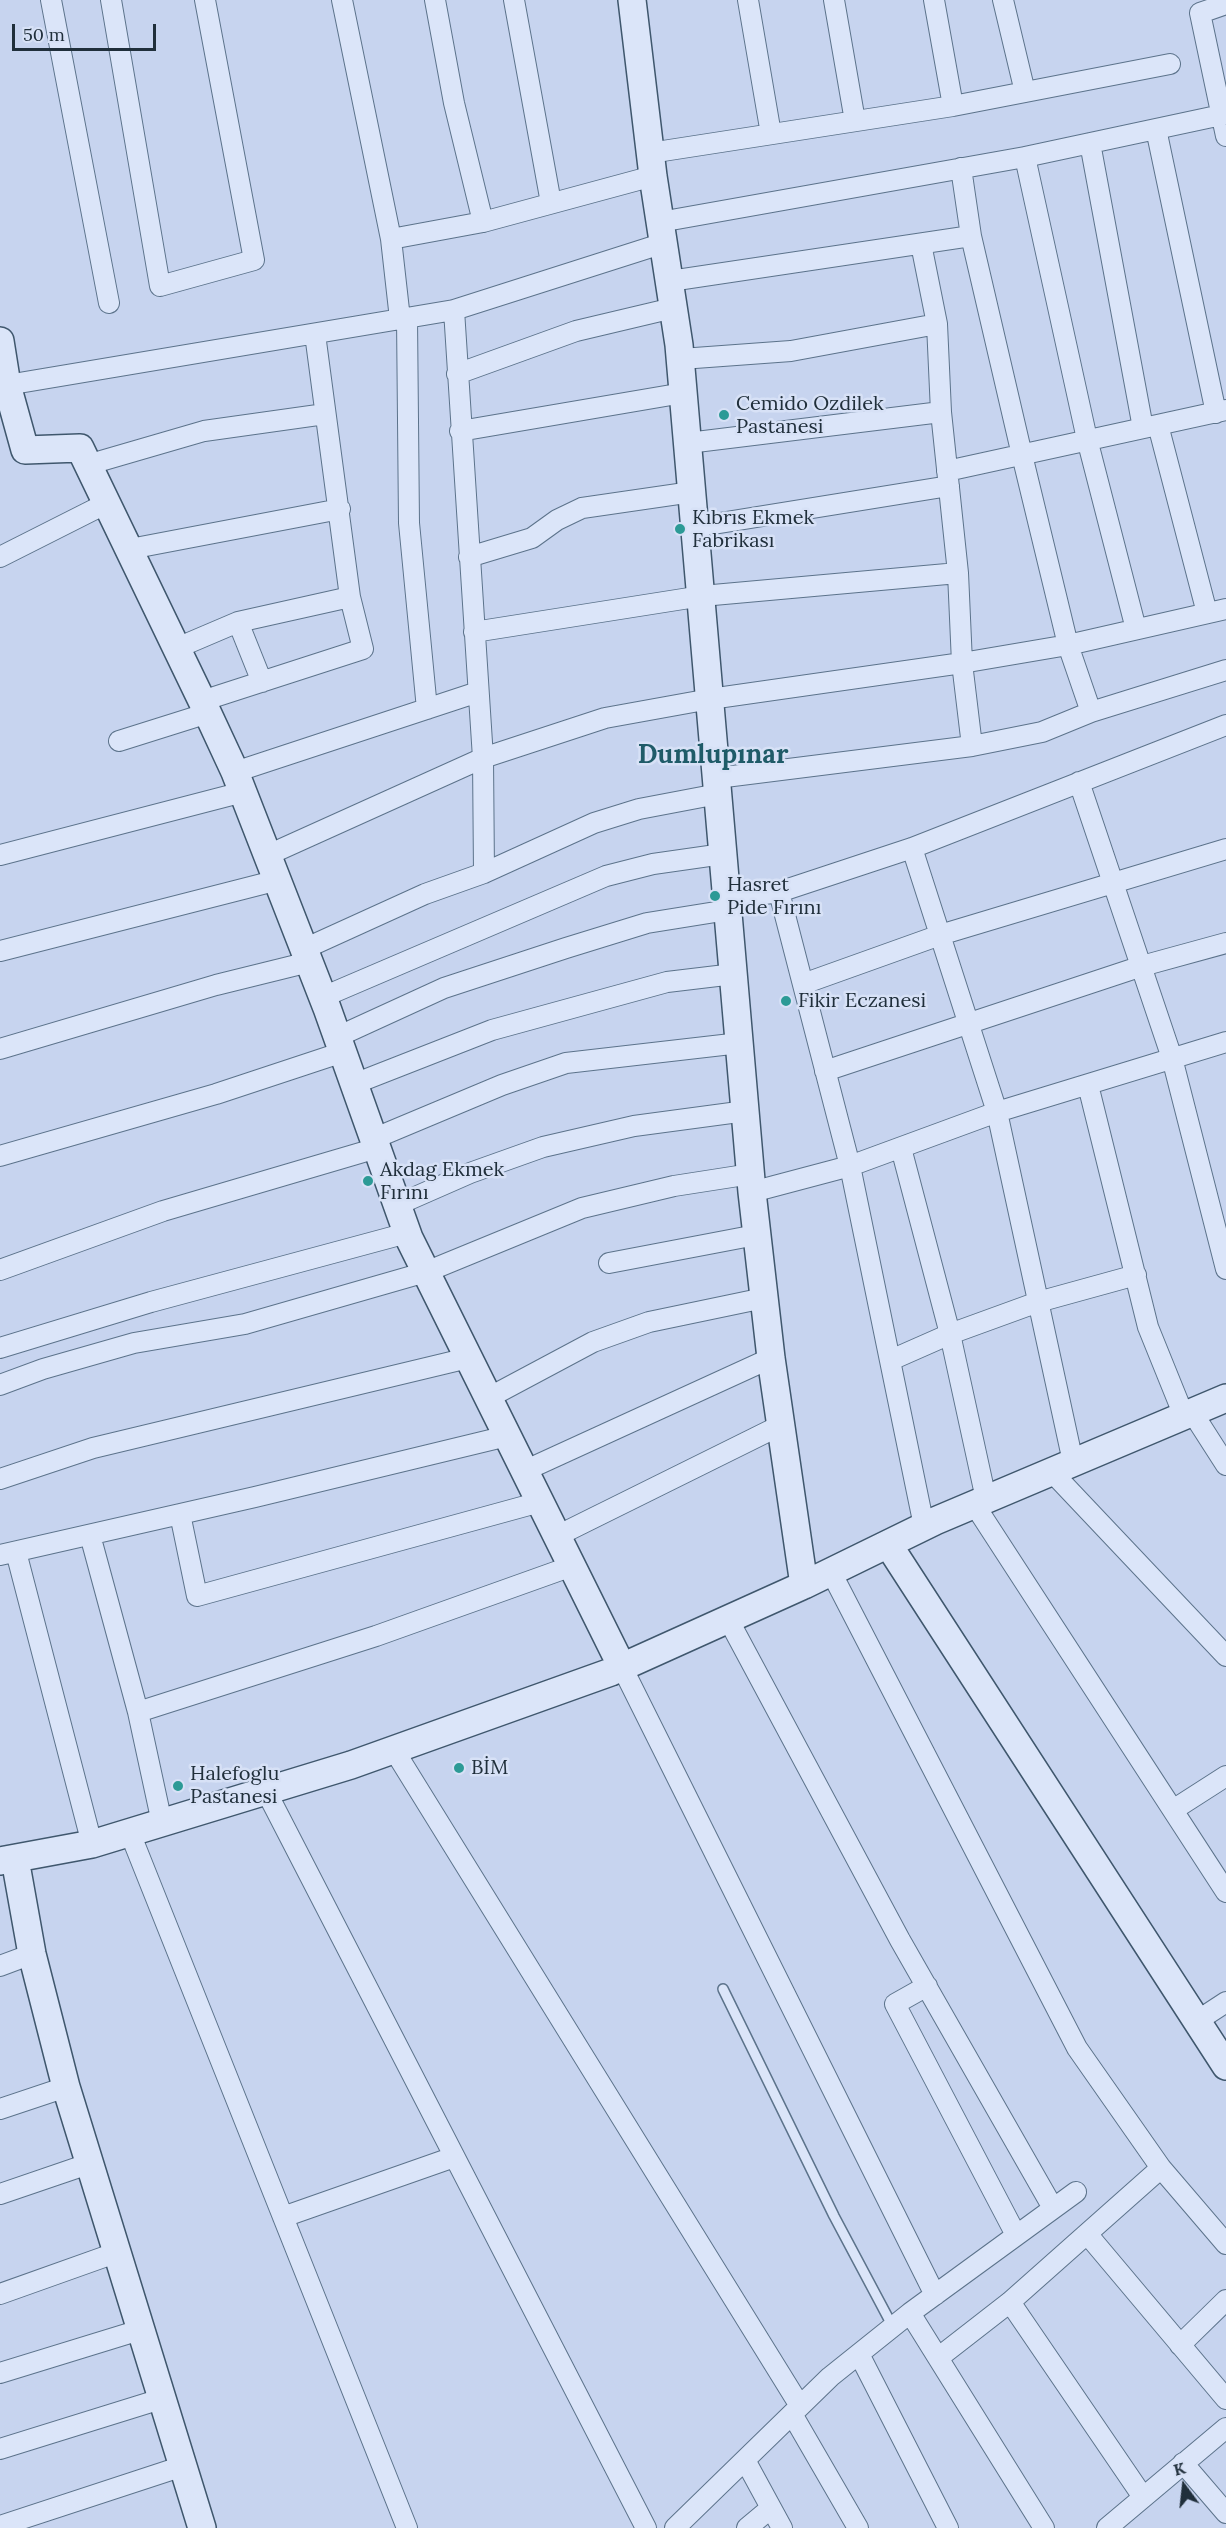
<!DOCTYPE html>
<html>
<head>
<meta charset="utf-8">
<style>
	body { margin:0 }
	#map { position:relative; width:1226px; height:2528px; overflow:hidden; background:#c7d4ef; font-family:Lora,serif }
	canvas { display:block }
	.north { position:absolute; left:1154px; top:2456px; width:60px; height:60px; -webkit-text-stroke:4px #d7e1f6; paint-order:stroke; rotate:345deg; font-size:16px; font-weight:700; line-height:24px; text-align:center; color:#202f3b }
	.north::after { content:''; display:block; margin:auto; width:21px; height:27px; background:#202f3b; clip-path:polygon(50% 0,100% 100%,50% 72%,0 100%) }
	.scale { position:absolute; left:12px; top:24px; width:144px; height:27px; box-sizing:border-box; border:3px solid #202f3b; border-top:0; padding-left:8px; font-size:18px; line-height:21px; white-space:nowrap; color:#202f3b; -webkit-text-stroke:4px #d7e1f6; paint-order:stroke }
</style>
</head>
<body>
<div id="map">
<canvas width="1226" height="2528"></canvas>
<div class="north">K</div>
<div class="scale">50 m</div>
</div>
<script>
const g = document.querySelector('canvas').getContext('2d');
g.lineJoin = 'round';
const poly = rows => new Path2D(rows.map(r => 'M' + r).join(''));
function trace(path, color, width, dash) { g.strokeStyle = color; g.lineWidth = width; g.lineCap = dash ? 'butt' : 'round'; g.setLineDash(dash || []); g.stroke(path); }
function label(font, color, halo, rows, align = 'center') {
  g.font = font + ' Lora,serif'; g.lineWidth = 5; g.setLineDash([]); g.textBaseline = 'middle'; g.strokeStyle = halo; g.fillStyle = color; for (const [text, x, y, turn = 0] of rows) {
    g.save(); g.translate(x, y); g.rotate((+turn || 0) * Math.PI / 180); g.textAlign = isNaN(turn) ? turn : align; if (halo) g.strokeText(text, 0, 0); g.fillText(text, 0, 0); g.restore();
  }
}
const lane = poly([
	[723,1989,834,2216,893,2327]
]);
const street = poly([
	[51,0,109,303],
	[111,0,160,286,254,260,205,0],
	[342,0,391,239,400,319],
	[435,0,454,103,483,222],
	[514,0,551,203],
	[748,0,771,134],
	[834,0,855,121],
	[934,0,953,106],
	[1003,0,1025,92],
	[1226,4,1200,13,1226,136],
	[1156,129,1216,413],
	[1090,143,1143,428],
	[650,153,953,106,1170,64],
	[1025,157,1087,439,1136,629],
	[961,168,971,236,1022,455,1068,645,1091,712],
	[660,222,1025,157,1226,114],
	[391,239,483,222,653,176],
	[921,244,937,324,941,412,958,573,962,663,972,746],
	[670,281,971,236],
	[454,310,483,758,484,873],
	[407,318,409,523,427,709],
	[681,359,791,351,937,324],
	[457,374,576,331,673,308],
	[7,385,454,310,664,243],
	[1158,425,1207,613],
	[460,431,683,393],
	[688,443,941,412],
	[87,465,204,431,325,414],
	[947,471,1226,410],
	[695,527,949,486],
	[130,549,340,509],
	[0,557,107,503],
	[469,557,532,538,557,520,582,508,692,492],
	[238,622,262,682],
	[474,632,702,596,958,573],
	[177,648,238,622,350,597],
	[202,701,363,649,350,597,315,334],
	[119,741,208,713],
	[235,772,478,692],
	[717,778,972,746,1042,732,1091,712,1226,670],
	[1079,782,1172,1058,1226,1269],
	[912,848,997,1112,1073,1462],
	[0,855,243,792],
	[268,855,483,758,605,718,710,699,962,663,1068,645,1226,609],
	[779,892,850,1166,924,1526],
	[727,899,779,892,912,848,1226,725],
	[304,949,425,894,484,873,594,823,639,809,718,794],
	[0,951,278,880],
	[803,984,940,935,1226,849],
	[323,997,606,876,653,864,723,854],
	[337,1037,444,988,566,948,647,923,728,910],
	[0,1049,216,985,309,962],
	[825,1071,1142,966,1226,943],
	[354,1084,492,1030,667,982,734,974],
	[1088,1085,1148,1327,1184,1416],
	[373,1139,502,1085,566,1063,740,1043],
	[901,1148,950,1334,986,1499],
	[0,1156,216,1094,343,1052],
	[752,1192,850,1166,997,1112,1226,1042],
	[397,1205,470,1173,543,1147,634,1126,746,1111],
	[609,1263,756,1235],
	[0,1270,163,1211,377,1148],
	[0,1348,151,1302,407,1233],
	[891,1360,950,1334,1038,1302,1136,1275],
	[0,1385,43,1369,134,1343,245,1324,426,1272,582,1208,674,1186,751,1174],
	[488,1398,593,1342,649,1322,764,1298],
	[1192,1412,1226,1465],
	[524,1471,771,1358],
	[1051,1471,1226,1656],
	[0,1479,93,1448,468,1358],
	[974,1504,1226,1892],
	[180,1514,197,1596,540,1502],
	[90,1535,138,1712,162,1823],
	[557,1536,781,1425],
	[16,1552,92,1844],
	[0,1555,255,1497,507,1436],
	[831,1572,1077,2048,1161,2168,1226,2244],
	[728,1619,900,1940,1053,2208],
	[622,1667,935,2295],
	[138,1712,376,1636,572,1566],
	[394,1750,800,2406],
	[266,1791,646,2528],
	[1173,1810,1226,1776],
	[130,1833,407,2528],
	[0,1966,32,1954],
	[927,1986,895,2004,1016,2235],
	[1197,2021,1226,2002],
	[0,2109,66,2087],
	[0,2194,91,2163],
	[283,2217,454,2157],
	[1088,2235,1226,2399],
	[0,2294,118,2252],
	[1010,2302,1143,2497],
	[910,2313,1044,2528],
	[1180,2345,1226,2300],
	[859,2354,948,2528],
	[938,2358,1010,2302,1161,2168],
	[0,2373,143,2329],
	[792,2414,858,2528],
	[0,2449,164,2398],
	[745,2460,782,2528],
	[1183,2463,1226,2513],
	[0,2526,183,2466],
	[675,2528,830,2377,910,2313,1076,2192],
	[747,2528,771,2508],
	[1107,2528,1226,2428]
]);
const secondary = poly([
	[632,0,653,176,679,345,752,1192,771,1358,804,1585],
	[0,341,7,385,25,450,80,448,202,701,235,772,327,1008,409,1238,622,1667],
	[888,1544,1226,2066],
	[15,1859,32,1954,66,2087,202,2528],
	[0,1861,92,1844,351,1765,611,1672,804,1585,935,1521,1226,1398]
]);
trace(lane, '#5c738b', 12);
trace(street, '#5c738b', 22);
trace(secondary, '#3f576d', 30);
trace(lane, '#dbe5f9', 9);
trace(street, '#dbe5f9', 20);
trace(secondary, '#dbe5f9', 27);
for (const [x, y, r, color] of [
	[724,415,6,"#2c9a96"],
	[680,529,6,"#2c9a96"],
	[715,896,6,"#2c9a96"],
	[786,1001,6,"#2c9a96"],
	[368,1181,6,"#2c9a96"],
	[459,1768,6,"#2c9a96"],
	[178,1786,6,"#2c9a96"]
]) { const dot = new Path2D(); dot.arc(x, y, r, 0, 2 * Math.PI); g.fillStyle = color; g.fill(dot); trace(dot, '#d7e1f6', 2); }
label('20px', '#202f3b', '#d7e1f6', [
	["Cemido Ozdilek",736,404],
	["Pastanesi",736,427],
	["Kıbrıs Ekmek",692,518],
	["Fabrikası",692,541],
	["Hasret",727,885],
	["Pide Fırını",727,908],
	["Fikir Eczanesi",798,1001],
	["Akdag Ekmek",380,1170],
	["Fırını",380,1193],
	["BİM",471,1768],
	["Halefoglu",190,1774],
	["Pastanesi",190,1797]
], 'left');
label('bold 26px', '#1f5b68', '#d7e1f6', [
	["Dumlupınar",713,756]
]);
</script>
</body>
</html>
